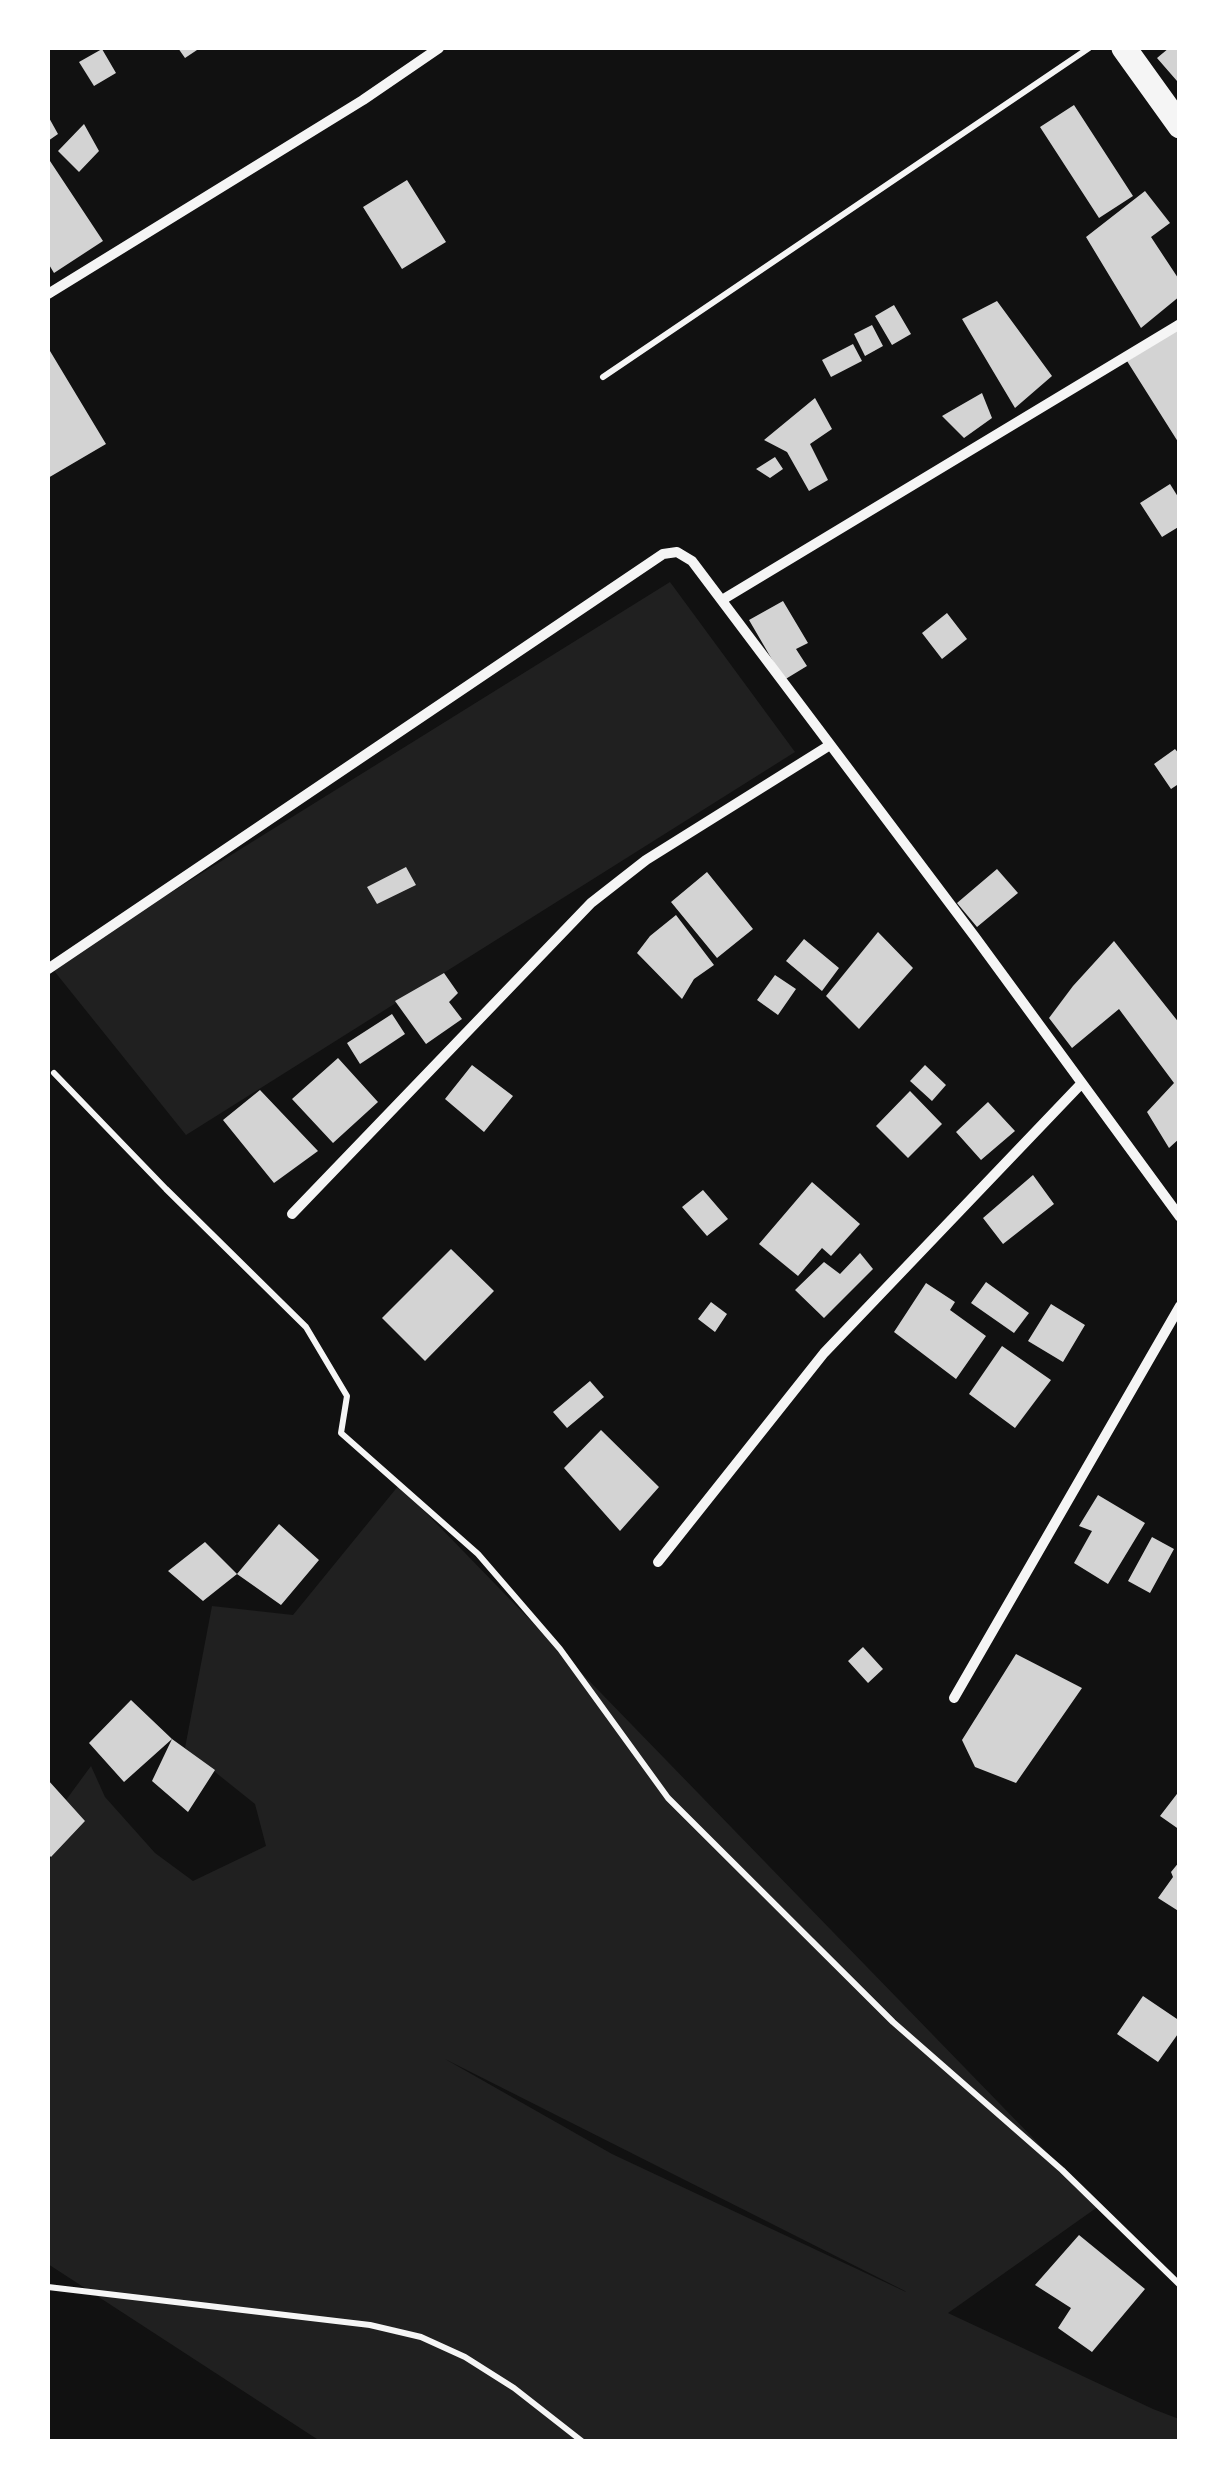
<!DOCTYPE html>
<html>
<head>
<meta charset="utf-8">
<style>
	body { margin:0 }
	#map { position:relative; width:1227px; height:2489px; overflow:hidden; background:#111; font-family:Mulish,sans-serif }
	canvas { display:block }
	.frame { position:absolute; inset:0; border:50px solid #fff; pointer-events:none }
</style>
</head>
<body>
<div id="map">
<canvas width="1227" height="2489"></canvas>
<div class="frame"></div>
</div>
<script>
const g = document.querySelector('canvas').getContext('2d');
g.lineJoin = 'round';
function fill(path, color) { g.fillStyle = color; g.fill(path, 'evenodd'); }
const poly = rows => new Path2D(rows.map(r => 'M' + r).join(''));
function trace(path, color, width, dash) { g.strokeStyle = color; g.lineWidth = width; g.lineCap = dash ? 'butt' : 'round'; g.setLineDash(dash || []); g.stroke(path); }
fill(poly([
	[670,582,795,752,186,1135,51,967],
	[399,1485,1099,2206,948,2313,1153,2409,1179,2419,1179,2441,320,2441,48,2264,48,1867,51,1857,85,1821,66,1800,91,1766,105,1797,155,1853,193,1881,266,1846,255,1804,185,1748,212,1606,293,1615],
	[445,2059,905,2291,906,2292,612,2154]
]), '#202020');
fill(poly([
	[178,48,200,48,185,58],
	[1169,48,1180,48,1180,79,1177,81,1157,58],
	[102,49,116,73,94,86,79,62],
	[1074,105,1133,196,1099,218,1040,127],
	[48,116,58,134,48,141],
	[84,124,99,151,79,172,58,151],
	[50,161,103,241,54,273,48,263,48,162],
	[407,180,446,242,402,269,363,207],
	[1145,191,1170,223,1151,237,1180,281,1180,296,1141,328,1086,237],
	[997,301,1052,376,1015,408,962,319],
	[894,305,911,334,892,345,875,316],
	[872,325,883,346,865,356,854,334],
	[1180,328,1180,445,1127,361],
	[853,344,862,361,831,377,822,360],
	[50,351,106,444,48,478,48,353],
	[982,393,992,418,964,438,942,416],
	[815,398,832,429,810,444,828,480,809,491,787,452,764,440],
	[775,457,783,469,770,478,756,469],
	[1170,484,1180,500,1180,526,1162,537,1140,503],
	[783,601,808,643,796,649,807,666,784,680,749,620],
	[947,613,967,639,942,659,922,633],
	[1175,749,1180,755,1180,783,1171,789,1154,764],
	[406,867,416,885,377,904,367,887],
	[997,869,1018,893,977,927,957,903],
	[707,872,753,929,717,958,671,902],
	[676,915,714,965,694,979,682,999,637,953,650,936],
	[878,932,913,968,859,1029,826,996],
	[804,939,839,968,822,991,786,961],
	[1114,941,1180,1024,1180,1138,1169,1148,1147,1112,1174,1083,1119,1009,1072,1048,1049,1018,1073,986],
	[444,973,458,993,449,1002,462,1019,426,1044,395,1001],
	[775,975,796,989,778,1015,757,1000],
	[392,1014,405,1034,360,1064,347,1043],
	[338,1058,378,1102,333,1143,292,1099],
	[472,1065,513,1096,484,1132,445,1099],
	[925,1065,946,1085,932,1101,910,1081],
	[260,1090,318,1151,274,1183,223,1120],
	[910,1091,942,1124,908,1158,876,1126],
	[988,1102,1015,1131,981,1160,956,1132],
	[1033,1175,1054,1204,1003,1244,983,1218],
	[812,1182,860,1224,831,1256,822,1248,798,1276,759,1244],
	[703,1190,728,1219,707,1236,682,1207],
	[451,1249,494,1291,425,1361,382,1318],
	[860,1253,873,1269,824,1318,795,1290,824,1262,840,1274],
	[986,1282,1029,1313,1014,1333,971,1303],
	[926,1283,955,1302,950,1310,986,1336,956,1379,894,1332],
	[711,1302,727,1314,715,1332,698,1319],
	[1051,1304,1085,1325,1063,1362,1028,1341],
	[1002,1346,1051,1380,1015,1428,969,1394],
	[590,1381,604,1397,567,1428,553,1412],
	[601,1430,659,1487,620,1531,564,1468],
	[1098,1495,1145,1523,1108,1584,1074,1563,1092,1531,1079,1526],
	[279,1524,319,1560,281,1605,237,1574],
	[1152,1537,1174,1549,1150,1593,1128,1581],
	[205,1542,237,1574,203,1601,168,1571],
	[863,1647,883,1669,868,1683,848,1661],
	[1016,1654,1082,1688,1016,1783,975,1767,962,1740],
	[131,1700,172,1739,124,1782,89,1743],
	[172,1739,215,1770,188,1812,152,1781],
	[48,1780,85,1821,51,1857,48,1854],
	[1180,1790,1180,1830,1160,1816],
	[1180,1861,1180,1912,1158,1898,1173,1877,1171,1872],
	[1143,1996,1180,2021,1180,2031,1158,2062,1117,2034],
	[1079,2235,1145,2289,1092,2352,1058,2328,1071,2308,1035,2285]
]), '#d3d3d3');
trace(poly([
	[603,377,1089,48],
	[54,1073,166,1189,306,1327,347,1396,341,1433,478,1554,560,1649,668,1798,893,2022,1062,2170,1180,2285],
	[48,2287,370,2325,421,2337,465,2357,514,2388,583,2442]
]), '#f5f5f5', 6);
trace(poly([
	[48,294,363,100,439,48],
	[722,600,1180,324],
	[48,969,663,554,677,552,692,561,975,937,1180,1217],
	[292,1214,591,903,646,860,830,745],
	[658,1562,824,1353,1081,1084],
	[954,1698,1180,1306]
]), '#f5f5f5', 10);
trace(poly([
	[1124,48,1180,126]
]), '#f5f5f5', 25);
</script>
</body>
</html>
